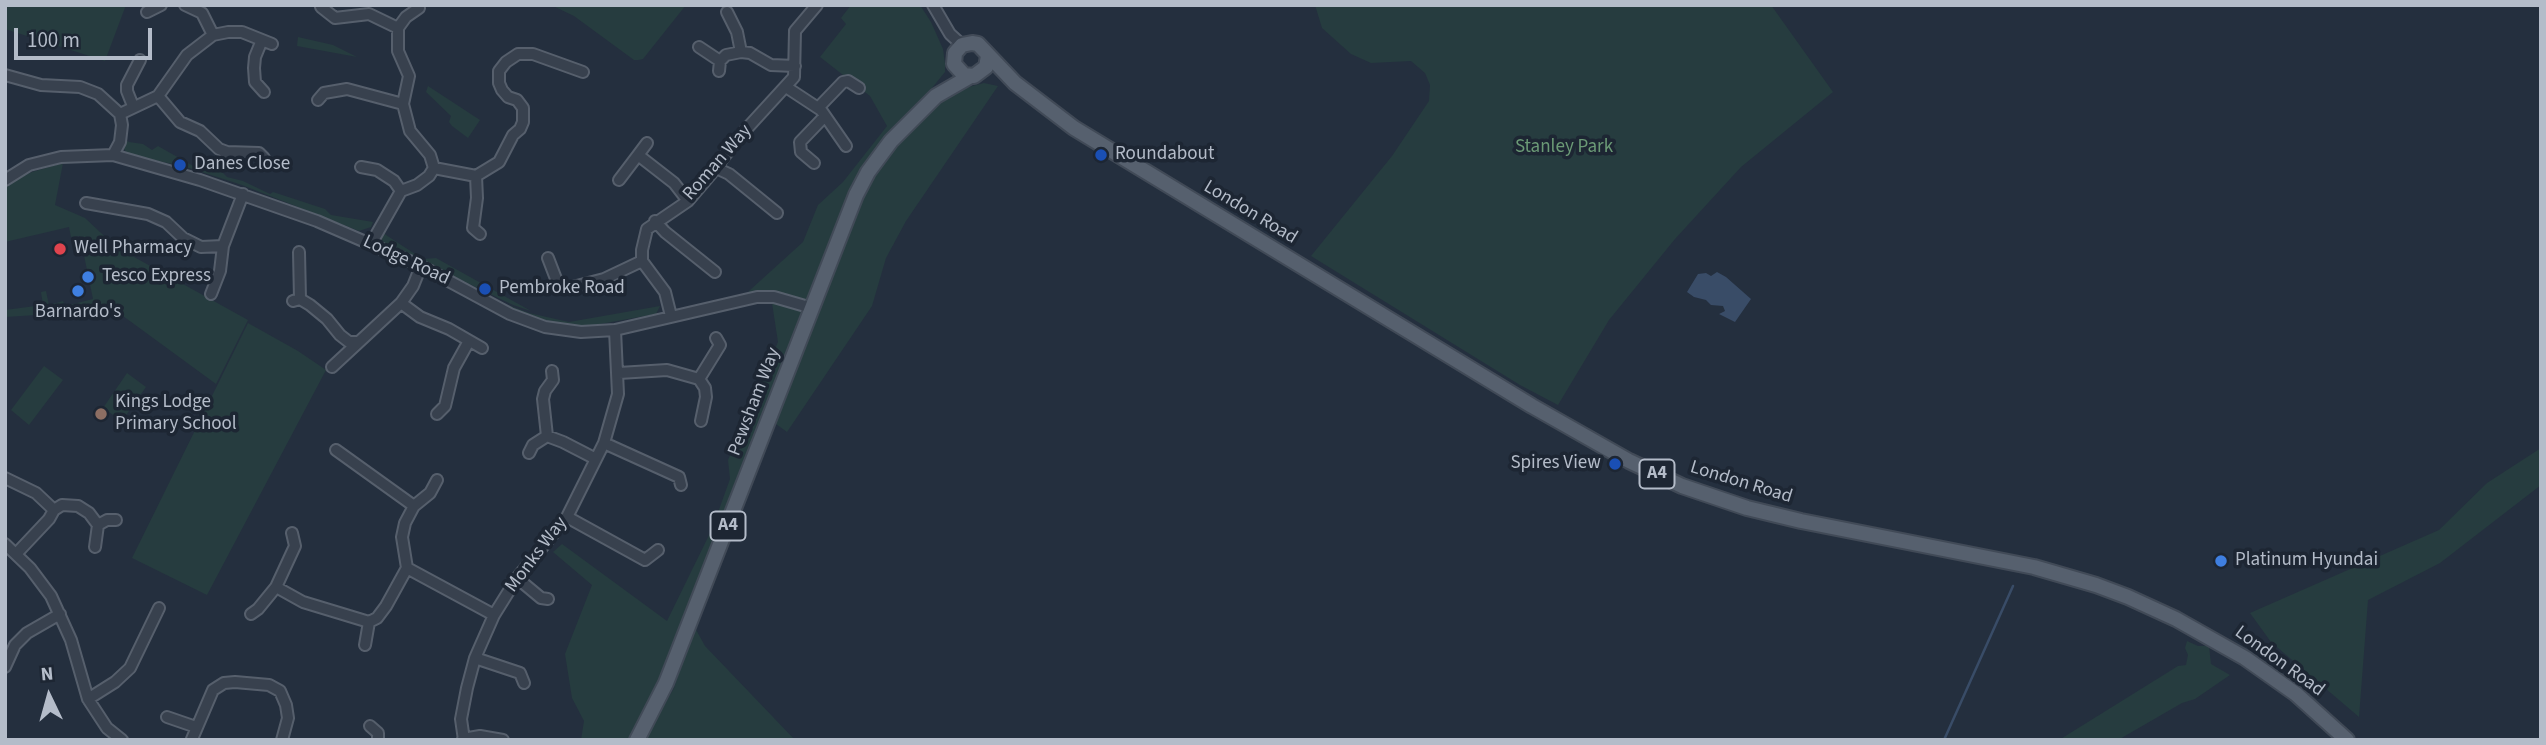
<!DOCTYPE html>
<html>
<head>
<meta charset="utf-8">
<style>
	body { margin:0 }
	#map { position:relative; width:2546px; height:745px; overflow:hidden; background:#242f3e; font-family:"Source Sans 3",sans-serif }
	canvas { display:block }
	.frame { position:absolute; inset:0; border:7px solid #b4bcc9; pointer-events:none }
	.north { position:absolute; left:14px; top:661px; width:70px; height:70px; -webkit-text-stroke:5px #1d2633; paint-order:stroke; rotate:355deg; font-size:19px; font-weight:700; line-height:28px; text-align:center; color:#b4bcc9 }
	.north::after { content:''; display:block; margin:auto; width:24px; height:32px; background:#b4bcc9; clip-path:polygon(50% 0,100% 100%,50% 72%,0 100%) }
	.scale { position:absolute; left:14px; top:28px; width:138px; height:32px; box-sizing:border-box; border:4px solid #b4bcc9; border-top:0; padding-left:9px; font-size:21px; line-height:24px; white-space:nowrap; color:#b4bcc9; -webkit-text-stroke:5px #1d2633; paint-order:stroke }
</style>
</head>
<body>
<div id="map">
<canvas width="2546" height="745"></canvas>
<div class="frame"></div>
<div class="north">N</div>
<div class="scale">100 m</div>
</div>
<script>
const g = document.querySelector('canvas').getContext('2d');
g.lineJoin = 'round';
function fill(path, color) { g.fillStyle = color; g.fill(path, 'evenodd'); }
const poly = rows => new Path2D(rows.map(r => 'M' + r).join(''));
function trace(path, color, width, dash) { g.strokeStyle = color; g.lineWidth = width; g.lineCap = dash ? 'butt' : 'round'; g.setLineDash(dash || []); g.stroke(path); }
function label(font, color, halo, rows, align = 'center') {
  g.font = font + ' "Source Sans 3",sans-serif'; g.lineWidth = 7; g.setLineDash([]); g.textBaseline = 'middle'; g.strokeStyle = halo; g.fillStyle = color; for (const [text, x, y, turn = 0] of rows) {
    g.save(); g.translate(x, y); g.rotate((+turn || 0) * Math.PI / 180); g.textAlign = isNaN(turn) ? turn : align; if (halo) g.strokeText(text, 0, 0); g.fillText(text, 0, 0); g.restore();
  }
}
fill(poly([
	[5,5,126,5,105,61,5,29],
	[551,5,686,5,643,59,638,60,634,60,574,16],
	[851,5,920,5,931,22,943,49,945,64,945,72,923,99,984,83,998,86,906,221,886,258,872,306,787,432,776,424,764,421,638,740,581,740,584,721,572,698,565,654,592,585,553,552,562,544,667,621,712,529,730,479,728,460,778,342,772,303,750,304,749,291,803,242,818,205,843,182,887,126,870,96,820,57,846,24,841,18],
	[1315,5,1771,5,1833,92,1741,167,1675,239,1609,320,1558,405,1520,385,1311,256,1392,156,1429,101,1430,85,1425,73,1411,61,1371,63,1351,54,1322,28],
	[298,37,333,45,357,57,297,46],
	[428,86,480,120,468,138,452,126,449,122,451,116,426,92],
	[124,139,129,142,143,144,152,150,158,146,195,167,223,173,227,177,243,181,270,194,273,192,325,209,331,215,373,222,371,227,359,231,242,185,183,166,128,155,122,146],
	[63,163,55,205,85,218,116,247,248,320,216,384,108,305,68,313,5,317,5,310,43,305,41,292,46,291,49,305,63,301,65,306,93,299,80,236,71,237,69,227,5,242,5,185,32,172],
	[383,233,415,254,424,259,436,258,531,311,513,305,384,243,380,237],
	[506,304,529,313,569,322,660,306,656,314,589,326,555,324,530,317],
	[248,323,298,351,326,370,207,595,132,558],
	[44,366,63,380,29,425,11,410],
	[127,373,146,387,122,421,103,408],
	[2541,448,2541,485,2440,563,2368,600,2359,717,2271,642,2250,613,2439,530,2487,483],
	[694,626,705,646,795,740,644,740,674,688],
	[2187,641,2198,646,2209,646,2211,664,2230,675,2195,699,2182,703,2118,740,2059,740,2178,666,2186,665,2188,655,2185,648]
]), '#263c3f');
fill(poly([
	[1717,272,1726,277,1751,299,1735,322,1719,314,1725,311,1723,306,1711,305,1706,300,1694,297,1687,292,1698,274,1706,273,1711,276]
]), '#394c67');
trace(poly([
	[1944,740,2013,586]
]), '#394c67', 2.5);
const minor = poly([
	[185,5,202,13,213,35],
	[933,5,950,34,962,45],
	[321,7,335,18,369,14,398,28],
	[419,8,406,17,398,28,398,51,409,76,403,104,410,131,430,155,434,168],
	[147,12,161,5],
	[727,12,737,32,741,52],
	[262,40,255,57,254,68,255,82,264,92],
	[699,47,720,61,719,71],
	[720,61,726,55,741,52,750,53,771,65,795,66],
	[5,75,41,85,80,87,98,94,120,114,122,125,120,142,113,155],
	[786,87,821,110,846,146],
	[158,96,180,122,200,131,219,149,227,152,259,153,264,158],
	[318,100,324,93,347,89,403,104],
	[133,106,127,91,127,85,140,60],
	[818,108,843,82,848,81,859,88],
	[120,114,158,96,187,55,213,35,228,32,242,32,272,44],
	[638,155,647,143],
	[814,163,801,152,800,142,825,116],
	[361,167,377,170,394,181,401,191],
	[716,168,729,174,777,213],
	[476,176,477,198,473,228,480,234],
	[5,180,29,165,61,157,113,155,200,180,317,221,421,266,510,314,545,327,581,332,615,330,757,297,774,297,812,308],
	[619,180,638,155,674,183,688,201],
	[86,203,148,214,166,222,183,238,201,247,223,246],
	[655,221,665,232,715,272],
	[371,244,401,191,417,185,429,176,434,168,476,176,499,162,513,135,520,129,523,122,523,108,517,100,508,97,502,90,499,83,499,71,506,62,518,54,533,54,583,72],
	[299,252,300,299],
	[548,258,558,284,569,288,604,279,642,261],
	[211,294,220,271,223,246,243,194],
	[293,301,300,299,310,305,327,319,340,335,349,342,356,342],
	[401,303,420,317,449,329,482,348],
	[671,316,665,292,642,261,642,250,647,229,688,201,711,174,740,136,794,77,795,31,817,5],
	[332,367,401,303,413,286,421,266],
	[552,371,553,380,545,391,543,399,547,436,563,442,596,459],
	[619,373,667,370,699,379,705,388,706,397,701,421],
	[699,379,720,345,716,338],
	[437,414,445,406,454,368,469,341],
	[604,443,679,477,681,485],
	[336,450,414,506],
	[529,453,533,445,547,436],
	[5,478,36,493,54,510],
	[437,480,430,493,414,506,405,523,402,537,407,568,494,615],
	[567,517,645,560,658,550],
	[292,533,295,546,276,587,303,602,369,622],
	[5,544,30,568,51,596,71,640,88,699,107,728,122,740],
	[95,547,98,525],
	[16,554,49,519,54,510,62,505,78,506,89,513,98,525,107,520,116,520],
	[517,578,541,598,548,599],
	[251,614,258,609,276,587],
	[365,645,369,622,377,618,386,606,407,568],
	[475,658,520,673,524,683],
	[5,667,15,645,27,633,60,614],
	[88,699,115,682,130,668,159,608],
	[167,717,196,727],
	[370,726,378,733,378,740],
	[192,739,213,690,224,683,235,682,269,685,280,691,286,705,288,718,282,740],
	[463,739,480,736,503,740],
	[464,740,461,719,467,688,475,658,494,615,517,578,567,517,604,443,618,394,615,330]
]);
const major = poly([
	[988,56,986,67,974,76,964,75,954,64,955,53,962,45,972,43,978,44,1015,83,1074,128,1532,406,1629,461,1682,486,1747,508,1801,521,2034,567,2096,585,2128,597,2176,619,2245,658,2296,694,2347,740],
	[637,740,666,683,856,195,868,172,891,141,936,96,969,77]
]);
trace(minor, '#565f6c', 14);
trace(major, '#414a57', 18);
trace(minor, '#38414e', 10);
trace(major, '#56606e', 14);
for (const [x, y, r, color] of [
	[1101,155,7,"#1a4fb4"],
	[180,165,7,"#1a4fb4"],
	[60,249,7,"#e0444e"],
	[88,277,7,"#3f7fe0"],
	[485,289,7,"#1a4fb4"],
	[78,291,7,"#3f7fe0"],
	[101,414,7,"#8d6e63"],
	[1615,464,7,"#1a4fb4"],
	[2221,561,7,"#3f7fe0"]
]) { const dot = new Path2D(); dot.arc(x, y, r, 0, 2 * Math.PI); g.fillStyle = color; g.fill(dot); trace(dot, '#1d2633', 2.5); }
for (const [x, y, w] of [
	[1657,474,35],
	[728,526,35]
]) { const box = new Path2D(); box.roundRect(x - w / 2, y - 14.5, w, 29, 5); g.fillStyle = '#1d2633'; g.fill(box); trace(box, '#b4bcc9', 2); }
label('bold 18px', '#b4bcc9', null, [
	["A4",1657,474],
	["A4",728,526]
]);
label('19px', '#6b9a76', '#1d2633', [
	["Stanley Park",1564,148]
]);
label('19px', '#b4bcc9', '#1d2633', [
	["Roundabout",1115,155],
	["Danes Close",194,165],
	["Well Pharmacy",74,249],
	["Tesco Express",102,277],
	["Pembroke Road",499,289],
	["Barnardo's",78,313,"center"],
	["Kings Lodge",115,403],
	["Primary School",115,425],
	["Spires View",1601,464,"right"],
	["Platinum Hyundai",2235,561]
], 'left');
label('19px', '#b4bcc9', '#1d2633', [
	["Roman Way",718,163,-49],
	["London Road",1250,213,31],
	["Lodge Road",406,261,25],
	["Pewsham Way",755,402,-69],
	["London Road",1741,483,17],
	["Monks Way",537,555,-53],
	["London Road",2279,662,36]
]);
</script>
</body>
</html>
